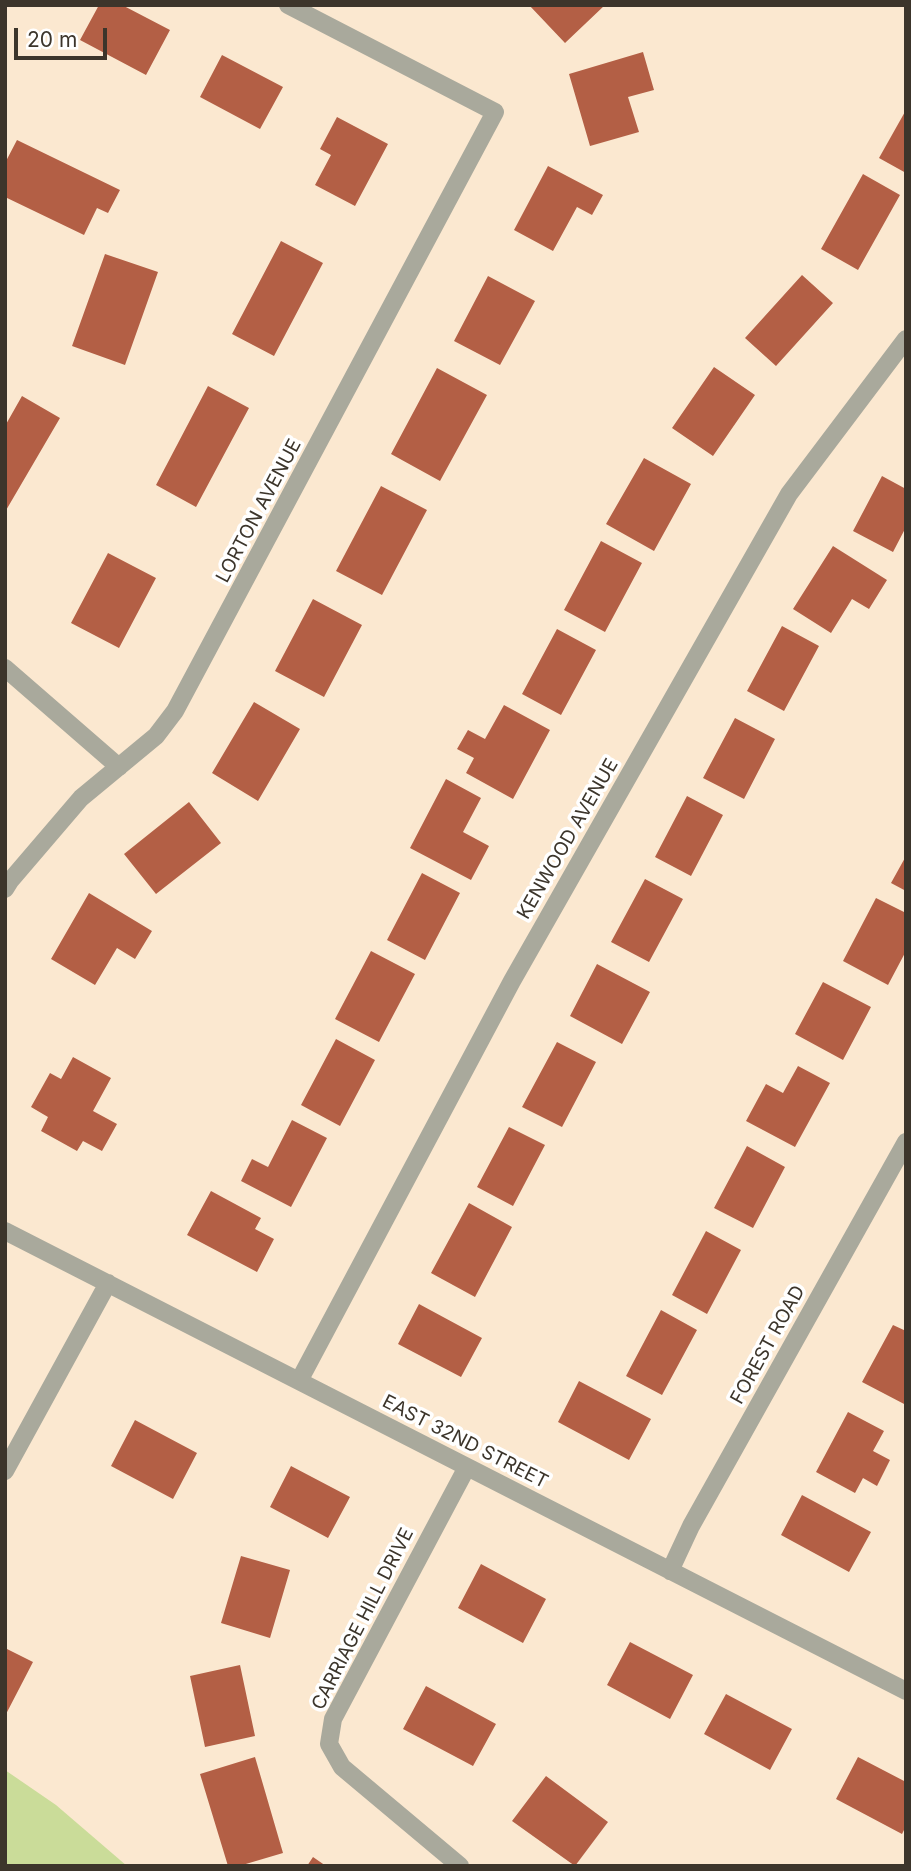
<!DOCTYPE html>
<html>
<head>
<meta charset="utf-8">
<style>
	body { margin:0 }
	#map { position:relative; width:911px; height:1871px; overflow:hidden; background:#fbe8d0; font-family:Inter,sans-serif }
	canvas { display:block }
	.frame { position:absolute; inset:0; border:7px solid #3c352b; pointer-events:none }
	.scale { position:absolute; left:14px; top:28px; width:93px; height:32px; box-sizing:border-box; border:4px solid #3c352b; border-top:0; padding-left:9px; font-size:21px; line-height:24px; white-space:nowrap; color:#3c352b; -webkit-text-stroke:5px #fff; paint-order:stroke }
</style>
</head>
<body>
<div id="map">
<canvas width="911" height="1871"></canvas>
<div class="frame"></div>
<div class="scale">20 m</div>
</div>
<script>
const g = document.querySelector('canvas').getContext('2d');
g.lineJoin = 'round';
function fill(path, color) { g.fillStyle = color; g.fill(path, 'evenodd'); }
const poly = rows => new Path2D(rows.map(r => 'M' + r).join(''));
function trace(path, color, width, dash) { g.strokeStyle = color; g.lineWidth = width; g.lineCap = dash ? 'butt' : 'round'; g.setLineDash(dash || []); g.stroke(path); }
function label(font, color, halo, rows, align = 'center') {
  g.font = font + ' Inter,sans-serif'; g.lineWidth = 7; g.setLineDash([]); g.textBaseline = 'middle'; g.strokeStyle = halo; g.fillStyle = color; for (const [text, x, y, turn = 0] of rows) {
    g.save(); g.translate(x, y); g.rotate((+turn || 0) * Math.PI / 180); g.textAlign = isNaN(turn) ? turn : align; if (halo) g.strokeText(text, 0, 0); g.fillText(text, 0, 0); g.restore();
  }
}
fill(poly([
	[5,1770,56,1805,127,1866,5,1866]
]), '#cadc99');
fill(poly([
	[99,5,122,5,170,30,146,75,80,40],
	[529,5,605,5,565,43],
	[643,52,654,90,628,97,639,132,590,146,569,74],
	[222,55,283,87,260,129,200,97],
	[906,110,906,173,879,158],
	[337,117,388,144,355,206,315,185,331,155,320,149],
	[17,140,120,190,108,213,97,208,84,235,5,197,5,163],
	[548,166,603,195,592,215,577,207,553,251,514,230],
	[863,174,900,195,858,270,821,249],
	[281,241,323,263,274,356,232,334],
	[105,254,158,272,125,365,72,346],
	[802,275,833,303,776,366,745,338],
	[488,276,535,301,500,365,454,341],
	[714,367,755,395,713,456,672,428],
	[437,368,487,395,440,481,391,454],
	[208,386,249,408,196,507,156,485],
	[22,396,60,418,5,512,5,426],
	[644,458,691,484,654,551,606,524],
	[882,476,906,489,906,527,893,552,853,531],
	[381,486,427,510,382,595,336,571],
	[601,541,642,563,605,632,564,610],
	[833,546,887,580,869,609,852,599,831,633,793,609],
	[108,553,156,578,119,648,71,623],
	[313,599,362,625,324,697,275,671],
	[782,626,819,646,784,711,747,691],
	[557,629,596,650,561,715,522,694],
	[254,702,300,729,258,801,212,773],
	[504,705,550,730,513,799,466,773,474,758,457,749,468,730,485,739],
	[735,718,775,739,744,799,703,778],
	[446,779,481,798,463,832,489,846,471,880,410,848],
	[687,796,723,815,691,876,655,857],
	[189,802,221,843,156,894,124,854],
	[906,856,906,891,891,883],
	[422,873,460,893,425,960,387,940],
	[645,879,683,899,649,962,611,942],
	[89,893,152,931,135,959,117,948,95,985,51,959],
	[876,898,906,913,906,951,888,985,843,961],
	[371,951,415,974,379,1042,335,1019],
	[597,964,650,992,622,1044,570,1016],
	[823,982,871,1007,843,1060,795,1034],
	[336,1039,375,1060,340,1126,301,1105],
	[557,1042,596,1062,562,1127,522,1107],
	[73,1057,111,1078,93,1111,117,1124,102,1151,83,1141,77,1151,41,1131,48,1117,31,1107,50,1073,61,1079],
	[798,1066,830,1083,795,1147,746,1121,766,1084,783,1093],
	[292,1120,327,1138,291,1207,241,1181,252,1159,268,1167],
	[509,1127,545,1145,513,1206,477,1187],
	[747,1146,785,1167,753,1228,714,1208],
	[211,1191,261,1218,255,1229,274,1239,257,1272,187,1235],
	[469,1203,512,1227,475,1297,431,1273],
	[706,1231,741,1250,707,1314,672,1295],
	[419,1304,482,1338,461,1377,398,1344],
	[661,1310,697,1330,662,1395,626,1376],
	[893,1325,906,1331,906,1405,862,1382],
	[579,1381,651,1419,629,1460,558,1422],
	[848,1412,884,1431,873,1451,890,1460,877,1486,863,1478,855,1493,816,1472],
	[135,1420,197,1453,173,1499,111,1466],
	[291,1466,350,1497,328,1538,270,1507],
	[802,1495,871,1532,849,1572,781,1535],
	[241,1556,290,1570,270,1638,221,1623],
	[481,1564,546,1599,523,1643,458,1608],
	[630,1642,693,1675,670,1719,607,1685],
	[5,1648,33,1662,5,1716],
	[240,1665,255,1736,205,1747,190,1676],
	[426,1686,496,1724,473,1766,403,1729],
	[726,1694,792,1729,770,1770,704,1734],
	[255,1757,283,1853,239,1866,228,1866,200,1774],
	[858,1757,906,1782,906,1826,902,1834,836,1799],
	[546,1776,608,1822,575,1866,512,1821],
	[313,1857,326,1866,307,1866]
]), '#b35f45');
trace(poly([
	[5,668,119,767],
	[5,889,10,881,81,798,156,736,175,711,495,112,288,5],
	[5,1231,906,1691],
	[299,1381,512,981,789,494,906,339],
	[5,1471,108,1283],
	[670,1571,691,1526,906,1142],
	[460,1866,342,1767,329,1744,333,1719,467,1467]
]), '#a9a99c', 18);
label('19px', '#3c352b', '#fff', [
	["LORTON AVENUE",259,511,-62],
	["KENWOOD AVENUE",568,839,-60],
	["FOREST ROAD",768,1345,-61],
	["EAST 32ND STREET",465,1442,27],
	["CARRIAGE HILL DRIVE",363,1619,-63]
]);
</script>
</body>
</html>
